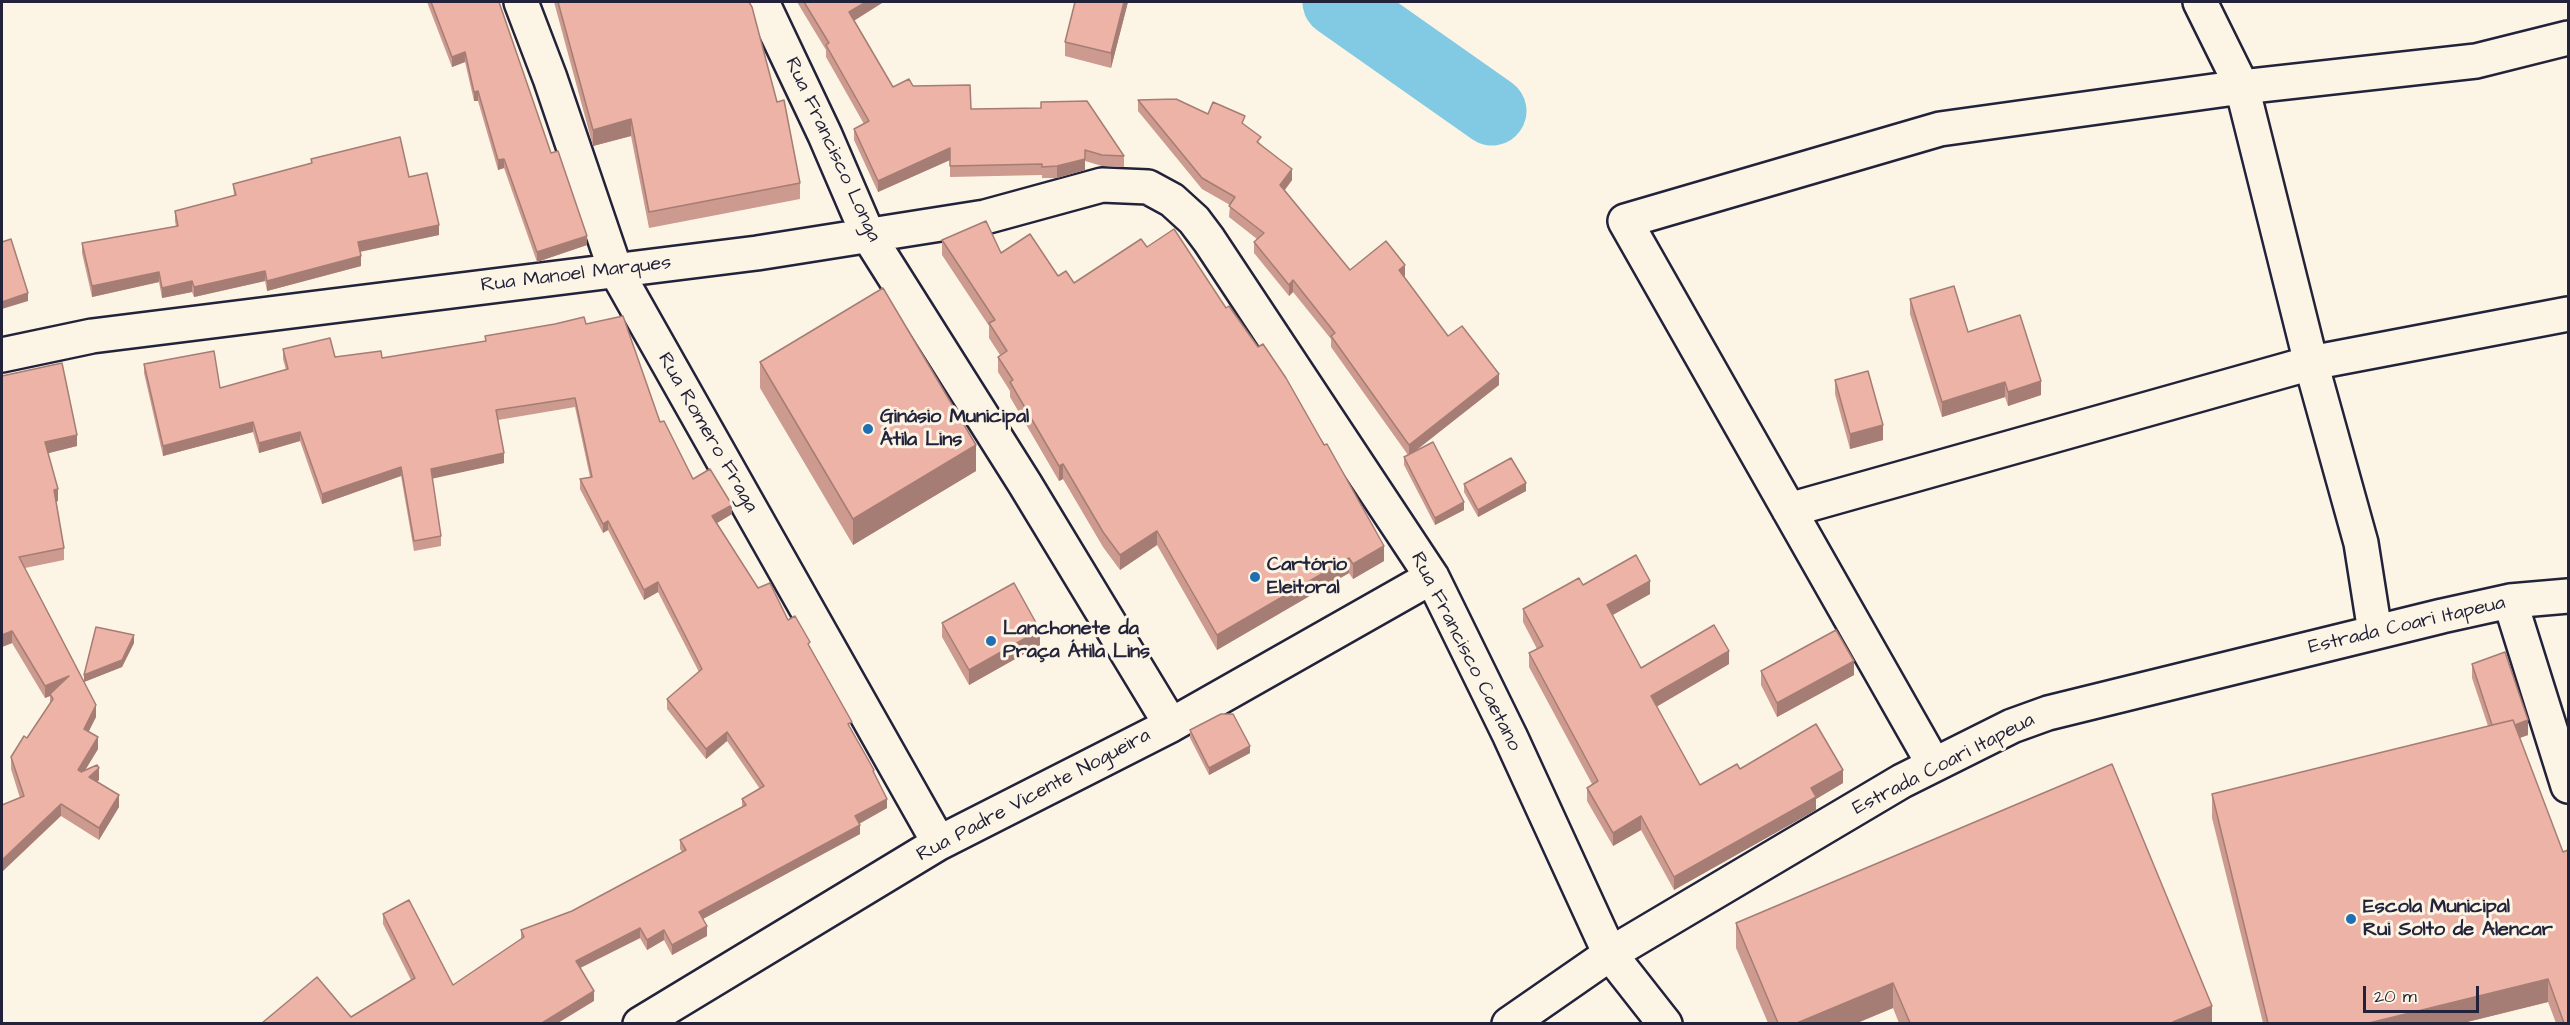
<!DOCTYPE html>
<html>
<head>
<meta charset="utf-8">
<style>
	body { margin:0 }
	#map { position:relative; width:2570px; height:1025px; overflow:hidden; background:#fcf5e5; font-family:"Architects Daughter",sans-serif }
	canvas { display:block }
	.frame { position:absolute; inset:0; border:3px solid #22223b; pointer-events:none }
	.scale { position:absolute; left:2363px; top:986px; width:116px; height:27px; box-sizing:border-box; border:3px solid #22223b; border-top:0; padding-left:8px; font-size:18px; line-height:21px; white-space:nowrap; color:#22223b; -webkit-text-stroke:4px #fcf5e5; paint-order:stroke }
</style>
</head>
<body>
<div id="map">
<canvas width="2570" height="1025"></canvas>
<div class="frame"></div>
<div class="scale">20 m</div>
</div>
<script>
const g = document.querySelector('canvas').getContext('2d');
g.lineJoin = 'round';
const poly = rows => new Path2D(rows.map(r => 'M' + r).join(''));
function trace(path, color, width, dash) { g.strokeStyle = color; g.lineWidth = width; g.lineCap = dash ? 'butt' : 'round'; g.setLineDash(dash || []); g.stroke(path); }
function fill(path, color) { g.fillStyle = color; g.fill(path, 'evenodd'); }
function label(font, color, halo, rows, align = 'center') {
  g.font = font + ' "Architects Daughter",sans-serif'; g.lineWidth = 6; g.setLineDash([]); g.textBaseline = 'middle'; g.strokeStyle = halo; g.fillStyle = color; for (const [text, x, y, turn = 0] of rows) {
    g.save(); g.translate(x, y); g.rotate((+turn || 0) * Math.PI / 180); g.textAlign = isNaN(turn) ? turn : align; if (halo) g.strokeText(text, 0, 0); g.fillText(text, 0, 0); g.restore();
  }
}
trace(poly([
	[1337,2,1492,111]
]), '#82c9e3', 69);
const minor = poly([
	[521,2,550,78,615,269,939,843],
	[762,2,825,135,868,235,1025,484,1171,725],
	[2200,2,2242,87,2311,363,2361,543,2375,632],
	[2,355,92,336,757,253,985,217,1102,185,1148,187,1172,200,1194,220,1209,240,1432,577,1510,736,1610,954,1665,1024],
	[1789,510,2311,363,2568,314],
	[2510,601,2568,786],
	[1934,765,1625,221,1940,129,2242,87,2476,61,2568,38],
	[640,1024,939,843,1171,725,1432,577],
	[1509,1024,1610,954,1902,781,2012,726,2048,713,2442,616,2510,601,2568,596]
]);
trace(minor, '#22223b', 38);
trace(minor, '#fcf5e5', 33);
fill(poly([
	[427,2,499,2,551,153,587,245,537,262,504,168,498,170,478,101,474,101,465,62,452,67],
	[554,2,749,2,800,183,800,199,649,228,631,136,593,146],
	[797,2,882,2,882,3,854,20,893,87,913,86,971,109,1124,156,1124,167,1102,166,1085,161,1085,170,1057,178,1042,178,1042,175,950,177,950,160,878,192,854,140,854,129,864,124,826,57,826,50],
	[1075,2,1128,2,1111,68,1065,56,1065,42],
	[1138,100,1208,114,1245,126,1292,180,1285,190,1350,270,1405,276,1404,277,1448,336,1499,385,1412,453,1464,510,1435,525,1404,465,1404,457,1408,455,1331,347,1331,339,1293,292,1289,296,1254,253,1254,242,1257,239,1229,217,1230,205,1202,189,1138,111],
	[311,159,409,177,439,235,360,252,361,266,267,291,265,281,194,297,192,292,162,298,159,282,92,297,82,253,82,243,176,227,175,221,175,211,234,196,233,184,311,163],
	[942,240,1001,253,1074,283,1384,561,1353,579,1349,573,1217,650,1157,545,1120,570,1103,547,1063,479,1059,481,1010,397,1010,391,998,372,998,357,1000,355,989,338,989,326,942,255],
	[1910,299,1968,332,2041,395,2008,406,2005,397,1942,417,1910,314],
	[586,324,660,422,693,479,732,514,717,523,758,588,788,620,810,648,874,774,887,808,859,824,860,834,703,919,707,936,672,955,664,940,647,950,640,938,580,968,594,1001,351,1017,411,980,383,924,383,914,453,985,521,939,521,930,572,911,682,852,680,849,680,840,742,807,742,799,760,789,727,741,706,759,667,709,667,699,699,672,658,592,644,600,608,530,603,533,580,489,580,479,590,477,575,407,498,420,504,463,432,478,441,536,441,546,414,551,401,476,322,504,300,441,259,453,253,432,163,456,144,373,144,364,220,388,286,370,283,359,283,349,335,357,382,358,485,341,485,336],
	[760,362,976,471,853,545,760,388],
	[2,376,77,446,48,453,58,501,56,502,64,548,64,560,25,568,84,681,134,643,122,667,84,682,96,717,88,732,98,749,85,770,99,780,97,782,119,807,99,840,61,816,20,798,11,769,11,757,27,738,50,703,50,696,45,698,12,643,2,647],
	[1835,380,1883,440,1850,449,1835,394],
	[1464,484,1526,491,1478,517,1464,492],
	[1583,585,1650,594,1613,615,1641,668,1729,664,1656,707,1700,785,1740,769,1843,783,1816,799,1816,810,1674,890,1641,830,1613,846,1587,801,1587,788,1592,784,1529,667,1529,653,1537,649,1523,622,1523,609],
	[942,623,1040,645,969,685,942,637],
	[2472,664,2528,735,2520,738,2568,1023,2556,1023,2548,1002,2463,1023,2263,1023,2212,818,2212,794,2488,726,2472,678],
	[1761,671,1854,675,1777,717,1761,685],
	[1190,730,1250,753,1209,775,1190,738],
	[1736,923,2212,1023,1899,1023,1893,1008,1857,1023,1768,1023,1736,948]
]), '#cc9a8f');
fill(poly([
	[866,2,882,2,882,3,849,24,849,12],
	[1124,2,1128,2,1111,68,1111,53],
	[465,52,465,62,452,67,452,57],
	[478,91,478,101,474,101,474,92],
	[631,119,631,136,593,146,593,130],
	[950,148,950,160,878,192,878,181],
	[504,159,504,168,498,170,498,160],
	[1085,159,1085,170,1057,178,1057,166],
	[1292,169,1292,180,1280,196,1280,185],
	[439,225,439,235,358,252,358,242],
	[587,236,587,245,537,262,537,252],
	[361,256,361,266,267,291,267,281],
	[1405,265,1405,276,1399,281,1399,270],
	[265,271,265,281,194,297,194,287],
	[159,272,159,282,92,297,92,286],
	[1293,280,1293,292,1289,296,1289,285],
	[192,281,192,292,162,298,162,288],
	[28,293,28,301,2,309,2,302],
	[1499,374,1499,385,1409,456,1409,445],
	[2041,381,2041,395,2008,406,2008,392],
	[2005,382,2005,397,1942,417,1942,402],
	[253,422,253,432,163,456,163,446],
	[1883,425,1883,440,1850,449,1850,434],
	[300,432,300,441,259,453,259,443],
	[77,435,77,446,45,454,45,442],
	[976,445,976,471,853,545,853,519],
	[504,453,504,463,431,479,431,469],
	[1063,464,1063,479,1059,481,1059,466],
	[401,467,401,476,322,504,322,494],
	[1526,483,1526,491,1478,517,1478,510],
	[58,489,58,501,54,502,54,490],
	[1464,502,1464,510,1435,525,1435,518],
	[732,505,732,514,712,526,712,516],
	[608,521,608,530,603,533,603,524],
	[1157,531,1157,545,1120,570,1120,555],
	[1384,546,1384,561,1353,579,1353,564],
	[1349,558,1349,573,1217,650,1217,635],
	[1650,581,1650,594,1607,618,1607,605],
	[658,582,658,592,644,600,644,590],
	[1040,630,1040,645,969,685,969,670],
	[12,631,12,643,2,647,2,635],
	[134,635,134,643,122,667,84,682,84,675],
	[1729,651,1729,664,1651,710,1651,696],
	[1854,661,1854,675,1777,717,1777,703],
	[69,676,50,694,50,696,45,698,45,686],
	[96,705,96,717,84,741,84,729],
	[2528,720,2528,735,2495,746,2495,732],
	[727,732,727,741,706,759,706,749],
	[98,737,98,749,78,782,78,770],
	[1250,746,1250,753,1209,775,1209,768],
	[99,768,99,780,89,789,89,777],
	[1843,770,1843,783,1816,799,1816,810,1674,890,1674,877,1811,788],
	[119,795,119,807,99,840,99,828],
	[887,799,887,808,855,826,855,816],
	[61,804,61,816,2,872,2,860],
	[1641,816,1641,830,1613,846,1613,833],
	[860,825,860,834,699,921,699,912],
	[707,926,707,936,672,955,672,945],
	[640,928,640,938,576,970,576,961],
	[664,930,664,940,647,950,647,940],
	[2548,979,2548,1002,2463,1023,2369,1023],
	[1893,983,1893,1008,1857,1023,1797,1023],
	[594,991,594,1001,558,1023,542,1023],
	[2212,1006,2212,1023,2173,1023,2173,1022]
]), '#a67d74');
const building = poly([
	[431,2,499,2,551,153,558,151,587,236,537,252,504,159,498,160,478,91,474,92,465,52,452,57,431,2],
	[558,2,749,2,752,7,777,102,784,100,800,183,649,212,631,119,593,130,558,2],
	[804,2,866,2,849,12,893,87,909,79,913,86,970,85,971,109,1041,108,1041,102,1087,101,1124,156,1102,155,1085,150,1085,159,1057,166,1042,167,1042,164,950,166,950,148,878,181,854,129,869,121,826,45,829,43,804,2],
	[1075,2,1124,2,1111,53,1065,42,1075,2],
	[1176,99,1208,114,1213,102,1245,116,1242,123,1261,137,1257,142,1292,169,1280,185,1350,270,1386,241,1405,265,1399,270,1448,336,1462,326,1499,374,1409,445,1331,336,1335,333,1293,280,1289,285,1254,242,1264,233,1229,206,1235,197,1202,178,1138,100,1176,99],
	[400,137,409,177,427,173,439,225,358,242,361,256,267,281,265,271,194,287,192,281,162,288,159,272,92,286,82,243,178,226,175,211,236,195,233,184,312,163,311,159,400,137],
	[986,221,1001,253,1030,234,1058,276,1066,271,1074,283,1141,239,1147,247,1174,229,1226,308,1229,306,1258,347,1263,344,1286,378,1324,445,1327,444,1384,546,1353,564,1349,558,1217,635,1157,531,1120,555,1103,532,1063,464,1059,466,1010,382,1013,380,998,357,1007,351,989,323,995,320,942,240,986,221],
	[11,239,28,293,2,302,2,242,11,239],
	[1954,286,1968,332,2020,315,2041,381,2008,392,2005,382,1942,402,1910,299,1954,286],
	[883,288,976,445,853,519,760,362,883,288],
	[623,316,660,422,664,421,693,479,710,469,732,505,712,516,758,588,770,583,788,620,795,616,810,642,808,644,852,722,848,724,874,770,873,771,887,799,855,816,860,825,699,912,707,926,672,945,664,930,647,940,640,928,576,961,594,991,542,1023,262,1023,317,977,351,1017,415,978,383,914,409,900,453,985,524,937,521,930,572,911,686,850,680,840,746,805,742,799,764,786,727,732,706,749,667,699,702,669,658,582,644,590,608,521,603,524,580,479,592,477,575,398,496,410,504,453,431,469,441,536,414,541,401,467,322,494,300,432,259,443,253,422,163,446,144,364,214,351,220,388,288,369,283,349,330,338,335,357,381,351,382,358,486,341,485,336,555,324,584,317,586,324,623,316],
	[62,363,77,435,45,442,58,489,54,490,64,548,19,557,96,705,84,729,98,737,78,770,81,772,97,765,99,768,89,777,119,795,99,828,61,804,2,860,2,805,24,796,11,757,24,736,27,738,53,699,50,694,69,676,45,686,12,631,2,635,2,376,62,363],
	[1868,371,1883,425,1850,434,1835,380,1868,371],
	[1433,442,1464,502,1435,518,1404,457,1433,442],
	[1511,458,1526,483,1478,510,1464,484,1511,458],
	[1636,555,1650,581,1607,605,1641,668,1714,625,1729,651,1651,696,1700,785,1737,764,1740,769,1816,724,1843,770,1811,788,1816,797,1674,877,1641,816,1613,833,1587,788,1598,781,1529,653,1543,646,1523,609,1579,578,1583,585,1636,555],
	[1014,583,1040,630,969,670,942,623,1014,583],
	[96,627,134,635,122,660,84,675,96,627],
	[1836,630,1854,661,1777,703,1761,671,1836,630],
	[2505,652,2528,720,2515,725,2513,720,2492,725,2472,664,2505,652],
	[1221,714,1233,714,1250,746,1209,768,1190,730,1221,714],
	[2513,720,2563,852,2568,850,2568,1023,2564,1023,2548,979,2369,1023,2268,1023,2212,794,2513,720],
	[2112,764,2212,1006,2173,1022,2174,1023,1910,1023,1893,983,1797,1023,1778,1023,1736,923,2112,764]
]);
fill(building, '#edb3a6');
trace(building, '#a67d74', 1.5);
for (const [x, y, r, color] of [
	[868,429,6,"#1f6fb2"],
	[1255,577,6,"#1f6fb2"],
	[991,641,6,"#1f6fb2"],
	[2351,919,6,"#1f6fb2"]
]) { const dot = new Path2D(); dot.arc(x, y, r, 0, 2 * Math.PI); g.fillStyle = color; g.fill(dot); trace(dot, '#fcf5e5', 2); }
label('20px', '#22223b', '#fcf5e5', [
	["Rua Francisco Longa",832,150,65],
	["Rua Manoel Marques",576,275,-7],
	["Rua Romero Fraga",707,433,60],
	["Estrada Coari Itapeua",2407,626,-13],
	["Rua Francisco Caetano",1465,652,63],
	["Estrada Coari Itapeua",1944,765,-27],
	["Rua Padre Vicente Nogueira",1034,796,-28]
]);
label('bold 20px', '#22223b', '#fcf5e5', [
	["Ginásio Municipal",880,418],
	["Átila Lins",880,441],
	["Cartório",1267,566],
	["Eleitoral",1267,589],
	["Lanchonete da",1003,630],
	["Praça Átila Lins",1003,653],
	["Escola Municipal",2363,908],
	["Rui Solto de Alencar",2363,931]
], 'left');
</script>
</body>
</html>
